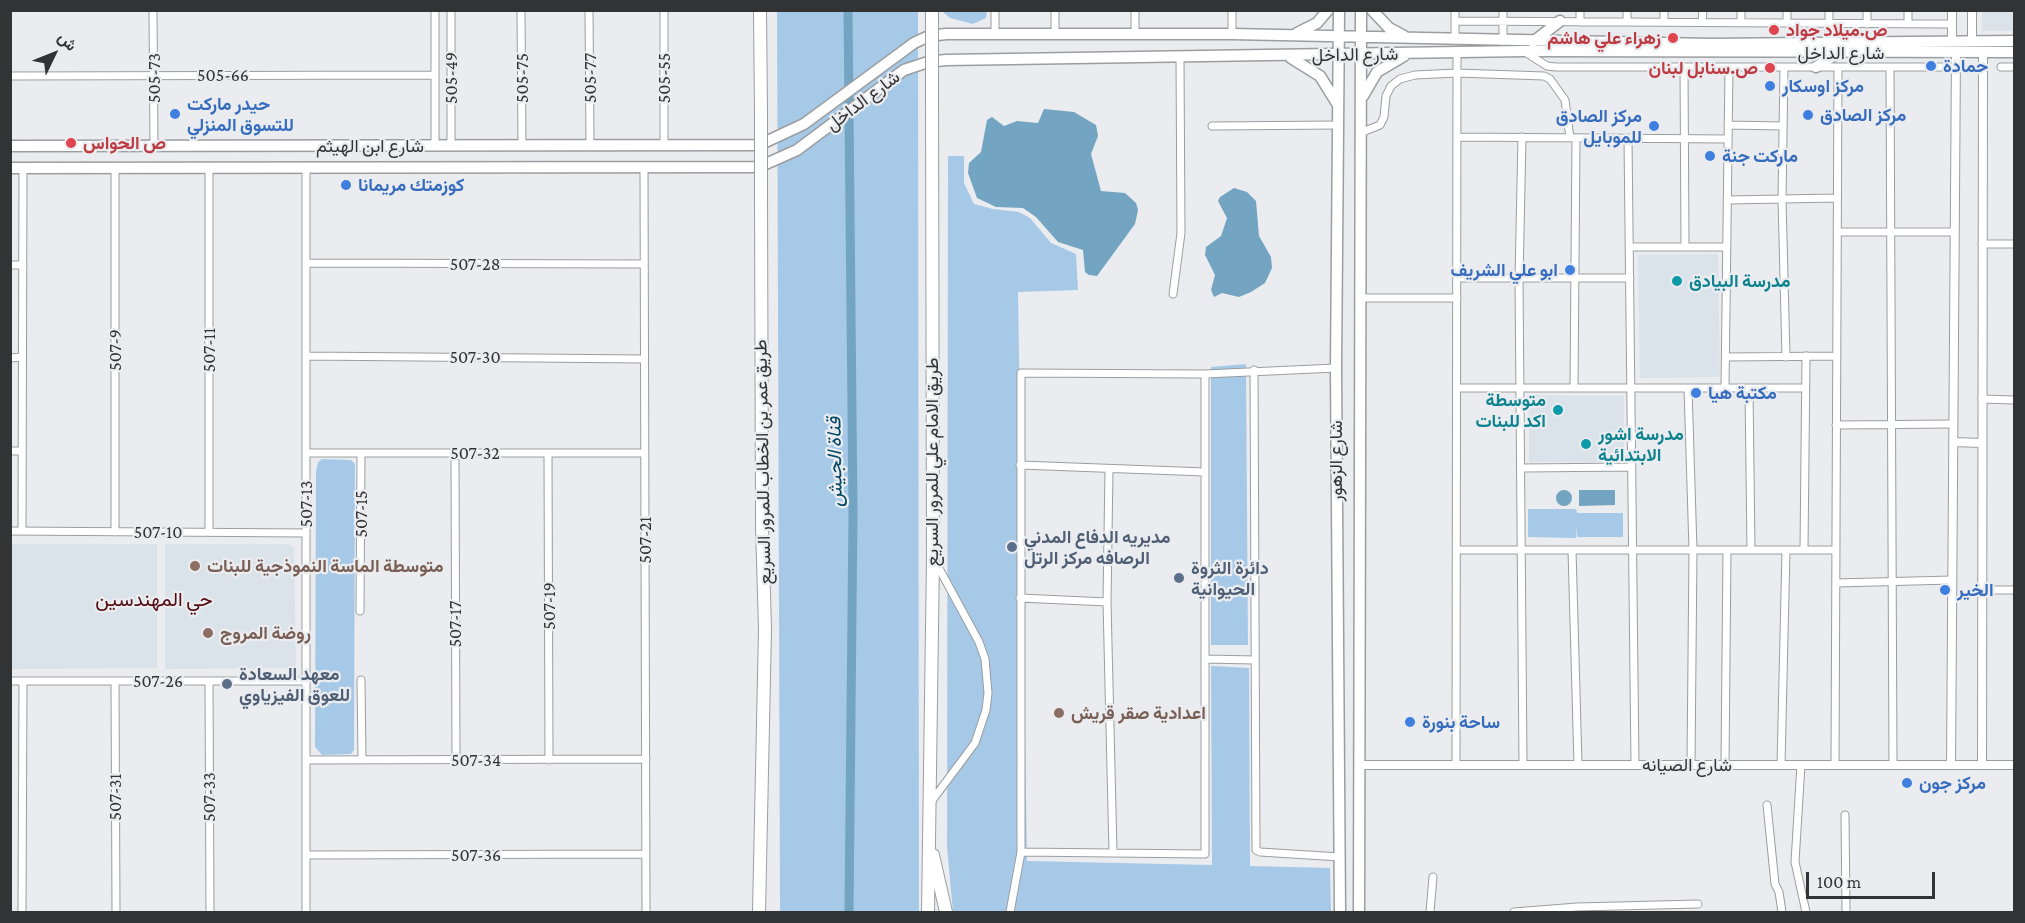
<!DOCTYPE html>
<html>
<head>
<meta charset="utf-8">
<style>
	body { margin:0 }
	#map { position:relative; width:2025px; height:923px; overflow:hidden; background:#eaecef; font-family:"Crimson Pro",Vazirmatn,serif }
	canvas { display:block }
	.frame { position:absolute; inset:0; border:12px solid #323334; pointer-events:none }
	.north { position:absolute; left:24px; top:24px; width:60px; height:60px; -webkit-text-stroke:4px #eaecef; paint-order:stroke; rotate:47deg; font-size:16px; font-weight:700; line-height:24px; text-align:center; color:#323334 }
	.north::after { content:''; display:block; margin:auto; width:21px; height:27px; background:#323334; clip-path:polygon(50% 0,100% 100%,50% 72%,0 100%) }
	.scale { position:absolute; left:1806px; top:872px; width:129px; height:27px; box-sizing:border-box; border:3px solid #323334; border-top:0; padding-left:8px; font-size:18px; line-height:21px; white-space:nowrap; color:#323334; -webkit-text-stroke:4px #eaecef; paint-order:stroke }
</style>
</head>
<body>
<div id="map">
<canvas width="2025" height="923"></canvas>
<div class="frame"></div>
<div class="north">ش</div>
<div class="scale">100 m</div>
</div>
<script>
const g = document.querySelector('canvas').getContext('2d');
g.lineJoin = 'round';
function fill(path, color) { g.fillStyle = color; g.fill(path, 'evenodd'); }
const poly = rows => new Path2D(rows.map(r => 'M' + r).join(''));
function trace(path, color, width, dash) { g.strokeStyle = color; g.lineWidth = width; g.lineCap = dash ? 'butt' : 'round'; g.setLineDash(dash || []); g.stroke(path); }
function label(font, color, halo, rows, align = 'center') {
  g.font = font + ' "Crimson Pro",Vazirmatn,serif'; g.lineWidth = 4.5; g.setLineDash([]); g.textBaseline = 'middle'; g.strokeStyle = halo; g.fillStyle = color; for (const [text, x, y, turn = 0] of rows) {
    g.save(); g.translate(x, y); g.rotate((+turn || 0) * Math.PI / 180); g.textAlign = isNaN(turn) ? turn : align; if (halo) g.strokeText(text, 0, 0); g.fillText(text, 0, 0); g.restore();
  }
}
fill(poly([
	[1982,11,2014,11,2014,31,1982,31],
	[1718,254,1720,377,1640,378,1638,255],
	[1529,395,1624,396,1624,462,1529,462],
	[11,544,157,544,157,668,11,669],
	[165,544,289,544,294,548,296,668,165,669]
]), '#dae2ea');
fill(poly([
	[777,11,918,11,919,912,780,912],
	[942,11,987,11,986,18,973,24,950,18],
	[948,156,964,156,964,183,974,204,993,209,1019,212,1030,218,1051,243,1076,254,1078,290,1018,292,1027,861,1212,865,1211,666,1249,668,1250,866,1330,868,1331,912,953,912,947,847],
	[1246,364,1248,645,1211,645,1211,367],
	[322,459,351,460,355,464,354,750,351,754,322,755,315,747,316,472,318,462],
	[1528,509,1576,509,1577,513,1623,513,1623,537,1577,537,1577,525,1576,538,1528,537]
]), '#a7c9e8');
fill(poly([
	[1044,109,1074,112,1096,125,1098,136,1091,154,1101,191,1125,193,1136,203,1138,210,1135,224,1097,276,1089,275,1085,272,1083,250,1058,242,1036,217,1023,208,996,207,977,198,968,173,969,163,981,152,987,120,992,117,1004,126,1017,121,1038,123],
	[1234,188,1247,192,1256,201,1259,236,1271,257,1272,268,1265,283,1251,292,1239,297,1222,293,1214,297,1211,290,1215,275,1205,255,1206,247,1221,236,1227,218,1218,201,1220,197],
	'1556 498a8 8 0 1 1 16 0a8 8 0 1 1-16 0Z',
	[1579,490,1615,490,1615,505,1579,506]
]), '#73a4c1');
trace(poly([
	[848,10,853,512,849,912]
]), '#73a4c1', 9);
const minor = poly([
	[153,10,154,146],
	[435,10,435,146],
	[451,10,451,146],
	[521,10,522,146],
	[589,10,590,145],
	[664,10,664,145],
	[1055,10,1055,33],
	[1627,10,1627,22],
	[1908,10,1908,24],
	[1455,21,1952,24],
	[1580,22,1580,10],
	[1664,22,1664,10],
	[1702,22,1703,10],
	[1741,23,1741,10],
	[1787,23,1787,10],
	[1867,24,1867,10],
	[995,33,995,10],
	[1135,33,1135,10],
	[1232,34,1232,10],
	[1455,40,1455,10],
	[1503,41,1503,10],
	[1829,42,1829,10],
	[1525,52,1547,66,1556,67,1956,67],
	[1684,67,1685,247],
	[1784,67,1782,199,1786,357],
	[1890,67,1893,765],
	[2001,67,2014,67],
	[10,76,435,75],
	[1728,125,1783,126],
	[1212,126,1339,125],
	[1360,133,1380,125,1384,117,1386,96,1391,86,1400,79,1415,75,1457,73,1544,76,1550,79,1565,100,1570,138],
	[1457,137,1728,139],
	[1522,137,1519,279,1523,764],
	[1628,138,1635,765],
	[644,168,646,912],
	[1727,200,1837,198],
	[1837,232,1955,232],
	[1982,244,2014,244],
	[1630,247,1727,247],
	[306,263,643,264],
	[10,265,23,265],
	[1457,278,1630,278],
	[1173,294,1181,233,1180,58],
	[1360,298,1457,298],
	[306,356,644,359],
	[1726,357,1837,356],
	[10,358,22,357],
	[1254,370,1256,850,1260,852,1340,857],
	[1457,388,1805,388],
	[1574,388,1576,138],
	[1688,388,1693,550,1691,765],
	[1725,388,1729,67],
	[1749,388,1751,550],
	[1982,399,2014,400],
	[1836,425,1953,424],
	[10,451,22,451],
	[306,453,644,453],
	[455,453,456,760],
	[548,453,549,760],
	[1020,465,1205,472],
	[1522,468,1632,467],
	[1109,469,1107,602,1113,852],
	[10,531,306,533],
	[22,531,23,168],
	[115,532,115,169],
	[209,532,209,169],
	[1457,550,1836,550],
	[1572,550,1578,764],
	[1804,550,1806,356],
	[1836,583,1952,580],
	[1982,590,2014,590],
	[1020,598,1107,602],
	[360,611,361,453],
	[1205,659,1255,660],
	[361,680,362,760],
	[10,681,306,681],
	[115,681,116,912],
	[209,681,210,912],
	[306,760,646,759],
	[1456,765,1457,53],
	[1725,765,1727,550],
	[1781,765,1786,550],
	[1801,765,1795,862,1806,912],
	[1835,765,1838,67],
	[931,802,975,743,986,710,988,693,985,659,979,642,935,561],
	[1767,805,1775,884,1779,892,1782,912],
	[1845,815,1846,912],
	[1021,852,1205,854,1205,374],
	[306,855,646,854],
	[22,912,23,682],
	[306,912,306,168],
	[1010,912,1021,852,1021,373,1205,374,1336,368],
	[1430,912,1433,877],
	[1514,912,1577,907,1698,904]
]);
const tertiary = poly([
	[1952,10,1952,42],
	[1972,41,1972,10],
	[1953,442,1982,443],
	[1360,765,2014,765],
	[1951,765,1956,52],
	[1982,765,1983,52]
]);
const primary = poly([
	[1339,10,1336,368,1340,912],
	[1372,10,1389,28,1404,36],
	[1297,33,1317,23,1328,10],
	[1533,42,1560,21],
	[1291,58,1320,76,1338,105],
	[1816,67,1838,53],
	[1363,96,1377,72,1404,56],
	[10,146,759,145,804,124,914,43,929,36,946,34,1232,34,1710,44,2014,41],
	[10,168,759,167,797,150,904,70,928,62,946,60,1524,51,2014,52],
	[1359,912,1361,10]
]);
const motorway = poly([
	[760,10,761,113],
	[933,855,946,912],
	[759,912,765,629,762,526,761,195],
	[928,912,933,557,932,96]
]);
trace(minor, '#9b9ea0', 9);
trace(tertiary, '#9b9ea0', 10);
trace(primary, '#9b9ea0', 13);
trace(motorway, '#9b9ea0', 14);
trace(minor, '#fff', 7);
trace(tertiary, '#fff', 8);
trace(primary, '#fff', 10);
trace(motorway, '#fff', 12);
const motorwayBridge = poly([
	[932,10,932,96],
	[761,113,761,195]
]);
trace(motorwayBridge, '#9b9ea0', 14, []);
trace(motorwayBridge, '#fff', 12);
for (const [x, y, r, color] of [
	[1774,30,6,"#e0444e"],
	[1673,38,6,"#e0444e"],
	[1931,66,6,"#3f7fe0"],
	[1770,68,6,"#e0444e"],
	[1770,86,6,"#3f7fe0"],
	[175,114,6,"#3f7fe0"],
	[1808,115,6,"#3f7fe0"],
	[1654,126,6,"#3f7fe0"],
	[71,143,6,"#e0444e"],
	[1710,156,6,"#3f7fe0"],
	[346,185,6,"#3f7fe0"],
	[1570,270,6,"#3f7fe0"],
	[1677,281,6,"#0f9aa8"],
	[1696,393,6,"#3f7fe0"],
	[1558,410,6,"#0f9aa8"],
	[1586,444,6,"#0f9aa8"],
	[1012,547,6,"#5c6f8a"],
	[195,566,6,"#8d6e63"],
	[1179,578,6,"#5c6f8a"],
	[1945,590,6,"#3f7fe0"],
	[208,633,6,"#8d6e63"],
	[227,684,6,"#5c6f8a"],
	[1059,713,6,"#8d6e63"],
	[1410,722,6,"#3f7fe0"],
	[1907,783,6,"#3f7fe0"]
]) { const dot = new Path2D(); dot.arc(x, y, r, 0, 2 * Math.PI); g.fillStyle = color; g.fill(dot); trace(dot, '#eaecef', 2); }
label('bold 18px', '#be3a42', '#eaecef', [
	["ص.ميلاد جواد",1786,30],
	["زهراء علي هاشم",1661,38,"right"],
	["ص.سنابل لبنان",1758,68,"right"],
	["ص الحواس",83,143]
], 'left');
label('18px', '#323334', '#eaecef', [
	["شارع الداخل",1841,53],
	["شارع الداخل",1355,55,-1],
	["505-66",223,75],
	["505-73",154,78,-90],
	["505-49",451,78,-90],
	["505-75",522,78,-90],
	["505-77",590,78,-90],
	["505-55",664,78,-90],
	["شارع الداخل",863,101,-37],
	["شارع ابن الهيثم",370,146],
	["507-28",475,264],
	["507-9",115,350,-90],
	["507-11",209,350,-90],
	["507-30",475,357],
	["507-32",475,453],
	["شارع الزهور",1336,461,-90],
	["طريق عمر بن الخطاب للمرور السريع",763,462,-91],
	["طريق الامام علي للمرور السريع",932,462,-90],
	["507-13",306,504,-90],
	["507-15",361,514,-90],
	["507-10",158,532],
	["507-21",645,540,-90],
	["507-19",549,606,-90],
	["507-17",455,624,-90],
	["507-26",158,681],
	["507-34",476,760],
	["شارع الصيانه",1687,765],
	["507-31",115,797,-90],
	["507-33",209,797,-90],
	["507-36",476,855]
]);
label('bold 18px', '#366cbe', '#eaecef', [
	["حمادة",1943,66],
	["مركز اوسكار",1782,86],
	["حيدر ماركت",187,104],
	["للتسوق المنزلي",187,125],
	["مركز الصادق",1820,115],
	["مركز الصادق",1642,116,"right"],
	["للموبايل",1642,137,"right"],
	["ماركت جنة",1722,156],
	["كوزمتك مريمانا",358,185],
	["ابو علي الشريف",1558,270,"right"],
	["مكتبة هيا",1708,393],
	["الخير",1957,590],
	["ساحة بنورة",1422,722],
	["مركز جون",1919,783]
], 'left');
label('bold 18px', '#0d838f', '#eaecef', [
	["مدرسة البيادق",1689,281],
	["متوسطة",1546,400,"right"],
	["اكد للبنات",1546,421,"right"],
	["مدرسة اشور",1598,434],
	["الابتدائية",1598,455]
], 'left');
label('bold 18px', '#4e5e75', '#eaecef', [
	["مديريه الدفاع المدني",1024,537],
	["الرصافه مركز الرتل",1024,558],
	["دائرة الثروة",1191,568],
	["الحيوانية",1191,589],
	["معهد السعادة",239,674],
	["للعوق الفيزياوي",239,695]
], 'left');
label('bold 18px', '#785e54', '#eaecef', [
	["متوسطة الماسة النموذجية للبنات",207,566],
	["روضة المروج",220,633],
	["اعدادية صقر قريش",1071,713]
], 'left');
label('italic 20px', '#044865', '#eaecef', [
	["قناة الجيش",835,462,-91]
]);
label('20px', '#510b11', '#eaecef', [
	["حي المهندسين",154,600]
]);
</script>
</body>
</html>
